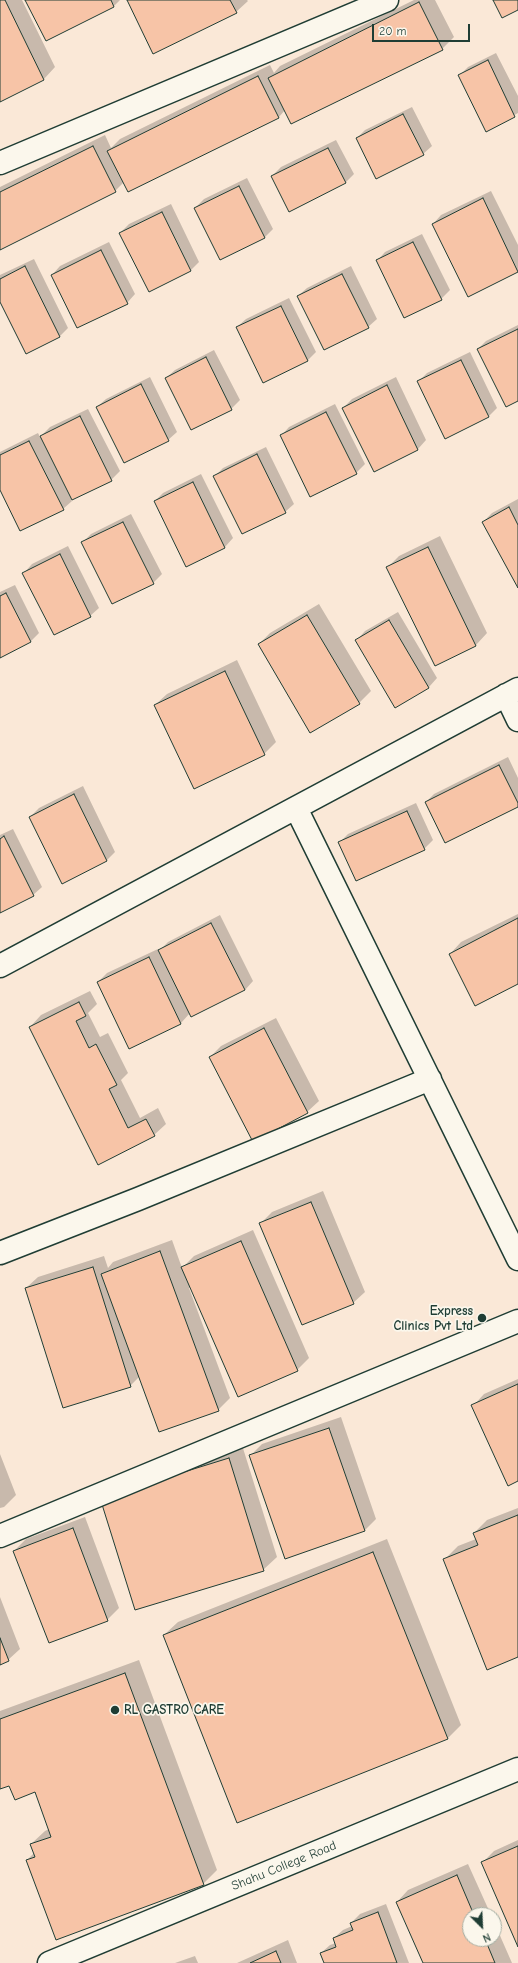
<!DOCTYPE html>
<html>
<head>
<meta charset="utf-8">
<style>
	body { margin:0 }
	#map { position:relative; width:518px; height:1963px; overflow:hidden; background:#fae8d7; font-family:"Comic Neue",sans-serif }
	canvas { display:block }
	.north { position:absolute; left:462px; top:1907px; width:40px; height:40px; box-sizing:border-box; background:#fbf7ec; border:1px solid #a3ada2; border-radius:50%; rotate:156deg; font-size:11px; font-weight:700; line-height:16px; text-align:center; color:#1f3d34 }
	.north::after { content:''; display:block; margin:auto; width:14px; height:18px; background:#1f3d34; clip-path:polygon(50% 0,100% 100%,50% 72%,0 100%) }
	.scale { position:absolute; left:372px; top:24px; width:98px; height:18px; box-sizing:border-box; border:2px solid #1f3d34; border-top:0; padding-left:5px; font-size:12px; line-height:14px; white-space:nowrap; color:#1f3d34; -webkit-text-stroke:3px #fbf7ec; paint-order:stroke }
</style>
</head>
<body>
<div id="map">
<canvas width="518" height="1963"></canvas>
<div class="north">N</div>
<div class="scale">20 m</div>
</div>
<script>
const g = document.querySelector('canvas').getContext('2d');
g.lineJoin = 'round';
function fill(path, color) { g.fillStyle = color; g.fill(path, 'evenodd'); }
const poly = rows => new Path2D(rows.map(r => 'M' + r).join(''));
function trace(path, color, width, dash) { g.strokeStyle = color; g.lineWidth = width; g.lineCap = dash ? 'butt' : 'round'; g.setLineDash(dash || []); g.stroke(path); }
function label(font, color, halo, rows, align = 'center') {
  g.font = font + ' "Comic Neue",sans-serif'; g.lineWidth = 3.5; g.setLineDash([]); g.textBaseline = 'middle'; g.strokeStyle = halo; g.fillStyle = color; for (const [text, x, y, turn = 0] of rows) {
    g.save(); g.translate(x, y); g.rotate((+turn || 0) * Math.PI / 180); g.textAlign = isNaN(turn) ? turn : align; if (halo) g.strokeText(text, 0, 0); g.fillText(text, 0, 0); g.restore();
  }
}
fill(poly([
	[0,0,22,0,55,67,44,79,0,101],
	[27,0,120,0,114,6,46,40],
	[128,0,247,0,248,1,236,12],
	[414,0,435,0,454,37,442,49,285,110,279,117,128,191,124,182,115,191,0,248,0,187,105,135,111,148,120,139,270,65,274,73,280,66],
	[496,53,518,96,518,113,487,130,460,75,468,67],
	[412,107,432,146,423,154,357,138,365,130],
	[336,140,354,174,345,183,272,176,281,167],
	[247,178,273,229,264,238,195,208,204,199],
	[491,191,518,245,518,271,469,296,433,224,441,215],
	[171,204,199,262,191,270,120,233,129,224],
	[422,234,450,290,441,299,377,261,385,252],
	[109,242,135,294,127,303,52,275,60,266],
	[34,259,68,328,59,337,0,300,0,275],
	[351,266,377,319,368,327,298,296,307,288],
	[289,298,316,352,308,360,264,382,237,327,246,319],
	[518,325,518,400,478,349,486,341],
	[214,350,240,400,231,409,166,378,175,370],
	[470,352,497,408,489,416,446,438,418,382,427,373],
	[150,377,177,432,168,440,97,407,106,399],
	[396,377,426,440,418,449,374,470,343,408,352,399],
	[335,404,365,464,356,473,281,436,289,427],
	[88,409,120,471,111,480,71,499,72,501,63,509,0,488,0,452,38,433,40,437,50,427],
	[266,447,294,504,285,512,214,477,223,468],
	[201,474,233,538,225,547,187,565,155,501,163,493],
	[518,499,518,586,483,522,492,513],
	[131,514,162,574,153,583,83,542,91,534],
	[440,536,487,633,476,645,435,665,388,567,399,556],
	[68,546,99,608,90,616,24,573,32,564],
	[15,585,39,633,30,642,0,656,0,592],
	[319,604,371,691,359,703,310,732,259,644,270,633],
	[398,612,437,678,429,687,395,706,357,640,365,631],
	[237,660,276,742,264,754,155,705,167,694],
	[508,757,518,778,518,806,426,802,434,794],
	[83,786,115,852,106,861,30,817,39,808],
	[416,803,433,840,424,849,340,842,348,834],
	[13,829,42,887,33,895,0,912,0,835],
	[518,914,518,982,450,954,461,942],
	[220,915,253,981,245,990,190,1013,181,1023,130,1048,98,982,107,973,158,949,159,951,168,942],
	[90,991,97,1004,88,1013,100,1037,108,1033,128,1073,121,1080,140,1118,158,1108,166,1124,154,1135,98,1163,30,1027,41,1015],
	[276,1018,319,1101,307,1112,210,1057,221,1046],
	[323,1191,365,1292,353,1303,261,1223,272,1212],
	[253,1230,309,1358,297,1370,191,1287,189,1288,230,1398,218,1410,139,1377,130,1386,26,1288,38,1277,104,1256,108,1268,113,1262,172,1240,182,1268,194,1256],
	[518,1379,518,1480,473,1406,484,1394],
	[341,1417,376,1519,365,1530,286,1558,251,1455,262,1444],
	[242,1445,277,1557,263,1570,101,1498],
	[0,1454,16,1495,4,1507,0,1508],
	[518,1508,518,1656,444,1560,458,1546,476,1539,474,1533,487,1520],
	[85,1517,119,1608,107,1620,14,1551,26,1539],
	[387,1539,461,1725,447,1739,164,1635,178,1622],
	[0,1597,20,1649,8,1660,0,1664],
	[139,1660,217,1870,203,1884,27,1860,34,1853,31,1844,45,1831,49,1829,35,1791,10,1784,0,1786,0,1711],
	[518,1840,518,1945,482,1863,494,1851],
	[468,1864,491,1915,470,1915,470,1939,494,1939,494,1922,512,1963,424,1963,397,1902,408,1890],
	[386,1904,409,1963,325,1963,321,1953,330,1945,336,1943,334,1938,343,1930,352,1926,351,1923,360,1914],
	[288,1940,297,1963,237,1963],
	[195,1956,198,1963,175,1963]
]), '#0003');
const building = poly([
	[0,0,5,0,44,80,0,102,0,0],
	[25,0,111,0,114,7,46,41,25,0],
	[127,0,230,0,237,13,153,54,127,0],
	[493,0,518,0,518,10,502,18,493,0],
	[419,2,443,50,291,124,268,78,419,2],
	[488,60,515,117,486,132,458,75,488,60],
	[258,76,279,118,128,192,107,151,258,76],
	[403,114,424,155,376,179,356,138,403,114],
	[93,146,116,192,0,250,0,192,93,146],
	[328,148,346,183,289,212,271,176,328,148],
	[239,186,265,238,220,260,194,208,239,186],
	[483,198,518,272,468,297,432,224,483,198],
	[162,212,191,271,149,292,119,233,162,212],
	[413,242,442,300,404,318,376,260,413,242],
	[101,250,128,304,77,328,51,275,101,250],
	[25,266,60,337,26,354,0,302,0,279,25,266],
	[342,274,369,328,324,350,297,296,342,274],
	[281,306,308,361,263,383,236,327,281,306],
	[518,329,518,401,506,407,477,349,518,329],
	[206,357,232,410,191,430,165,378,206,357],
	[461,360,489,417,445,439,417,381,461,360],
	[141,384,169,441,124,463,96,407,141,384],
	[387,385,418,450,374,472,342,408,387,385],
	[326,412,357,474,310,497,280,435,326,412],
	[80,416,112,481,72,500,40,436,80,416],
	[29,441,64,510,20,531,0,490,0,455,29,441],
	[257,454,286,513,242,534,213,476,257,454],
	[193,482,225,548,186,567,154,501,193,482],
	[509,507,518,525,518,588,482,522,509,507],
	[123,522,154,584,112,604,81,542,123,522],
	[428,547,476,646,435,666,386,567,428,547],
	[60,554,91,617,54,635,22,573,60,554],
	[6,593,31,642,0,658,0,596,6,593],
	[307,615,360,704,310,733,258,644,307,615],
	[389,620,429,688,395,708,355,640,389,620],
	[225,671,265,755,194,789,154,705,225,671],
	[499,765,518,803,518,807,445,843,425,802,499,765],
	[74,794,107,861,62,884,29,817,74,794],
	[407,811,425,850,356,881,338,842,407,811],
	[4,836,34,896,0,913,0,839,4,836],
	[518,918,518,984,475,1006,449,954,518,918],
	[211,923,245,990,191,1017,158,950,211,923],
	[149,957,181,1024,129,1049,97,982,149,957],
	[79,1002,86,1016,76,1021,89,1048,96,1044,117,1085,109,1089,128,1128,146,1119,155,1136,98,1165,29,1027,79,1002],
	[264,1028,308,1113,253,1142,209,1057,264,1028],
	[311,1202,354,1304,302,1325,259,1223,311,1202],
	[241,1241,298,1371,238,1397,181,1267,241,1241],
	[160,1251,219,1411,159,1432,101,1274,160,1251],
	[93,1267,131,1387,63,1408,25,1288,93,1267],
	[518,1384,518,1481,508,1486,471,1405,518,1384],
	[329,1428,365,1531,285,1559,249,1455,329,1428],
	[229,1458,264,1571,135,1610,100,1498,229,1458],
	[518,1515,518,1657,487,1670,443,1559,478,1545,473,1533,518,1515],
	[73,1528,108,1621,49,1643,13,1551,73,1528],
	[373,1552,448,1739,237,1823,163,1635,373,1552],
	[0,1638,9,1661,0,1665,0,1638],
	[125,1673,204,1885,56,1940,26,1860,35,1857,30,1844,51,1837,35,1792,15,1800,9,1786,0,1789,0,1719,125,1673],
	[518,1846,518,1947,481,1862,518,1846],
	[457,1875,474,1915,470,1915,470,1939,485,1939,495,1963,423,1963,396,1902,457,1875],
	[378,1912,397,1963,324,1963,320,1953,336,1947,333,1938,353,1930,350,1923,378,1912],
	[276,1951,281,1963,250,1963,276,1951]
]);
fill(building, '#f7c4a7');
trace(building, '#1f3d34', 1);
const minor = poly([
	[0,163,387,0],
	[506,695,518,720],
	[296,808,518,1259],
	[0,966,518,689],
	[0,1253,138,1199,430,1079],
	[0,1536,518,1321]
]);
const tertiary = poly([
	[49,1963,518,1769]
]);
trace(minor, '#1f3d34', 25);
trace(tertiary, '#1f3d34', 25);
trace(minor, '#fbf7ec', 22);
trace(tertiary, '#fbf7ec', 22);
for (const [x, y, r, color] of [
	[482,1318,5,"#1f3d34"],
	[115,1710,5,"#1f3d34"]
]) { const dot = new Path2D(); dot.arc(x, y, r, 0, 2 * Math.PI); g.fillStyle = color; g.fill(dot); trace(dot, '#fbf7ec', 1.5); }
label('bold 13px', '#1f3d34', '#fbf7ec', [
	["Express",473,1311],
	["Clinics Pvt Ltd",473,1326],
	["RL GASTRO CARE",124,1710,"left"]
], 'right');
label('13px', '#1f3d34', '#fbf7ec', [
	["Shahu College Road",284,1866,-22]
]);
</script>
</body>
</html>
